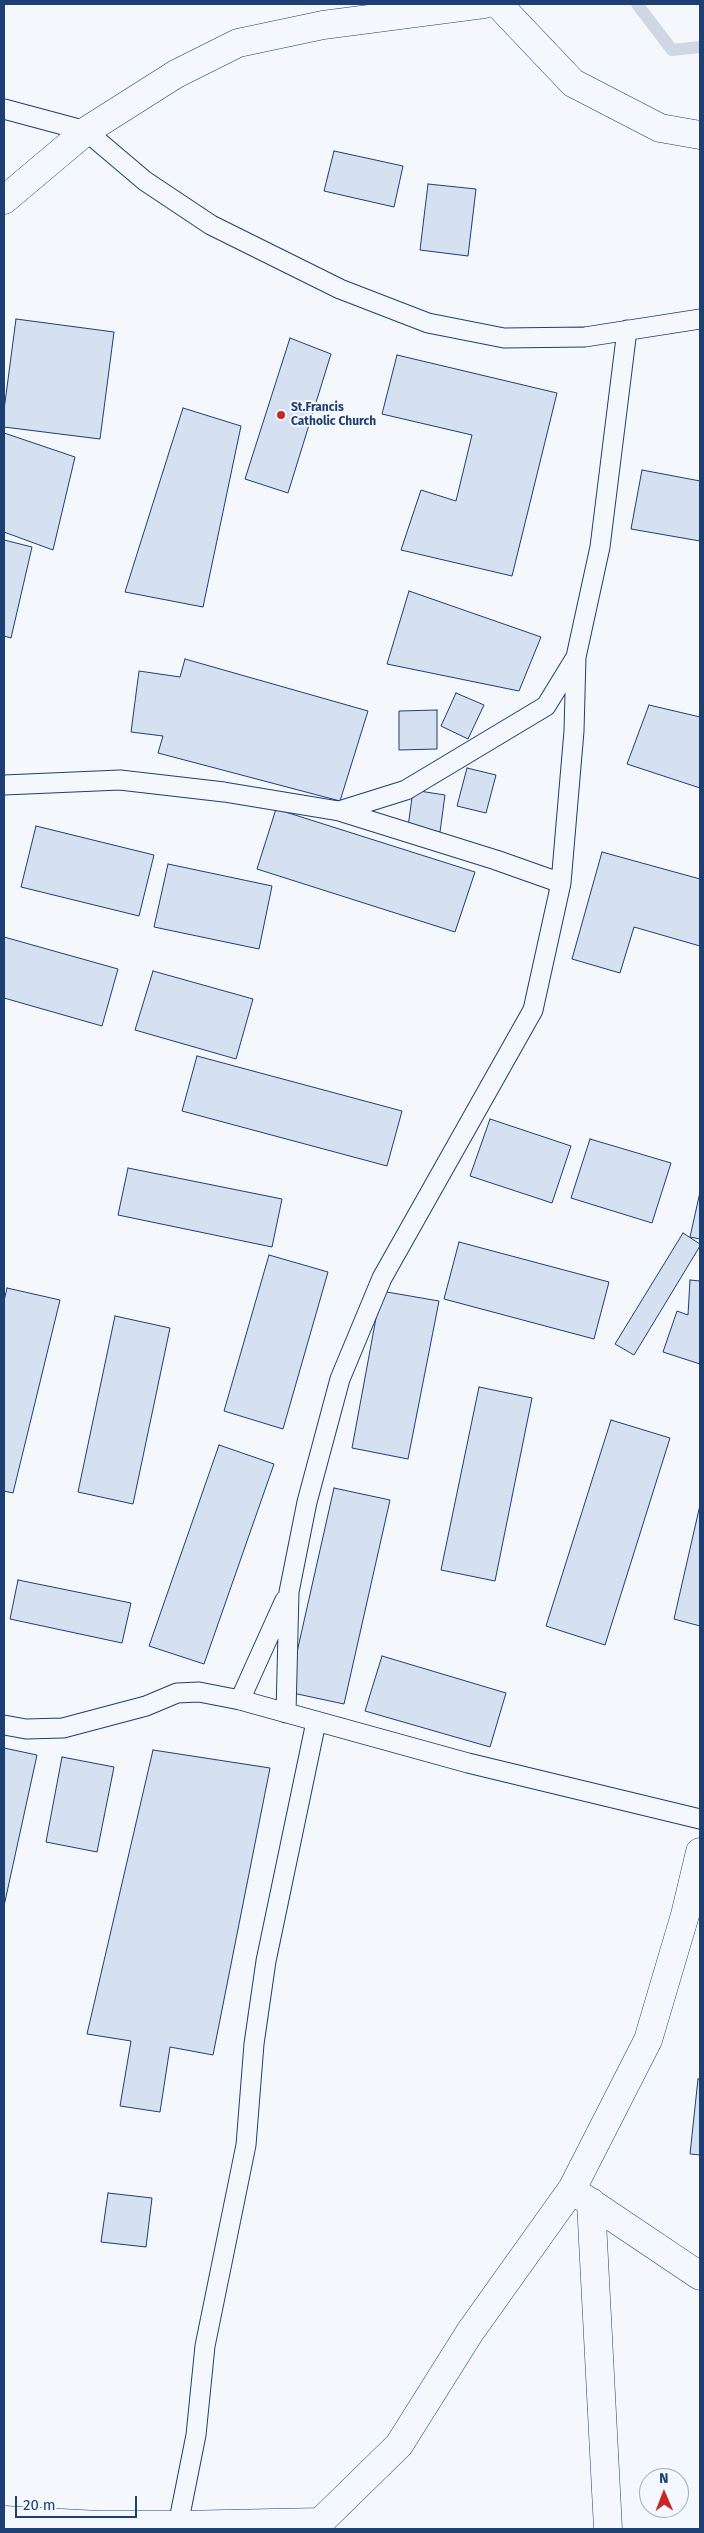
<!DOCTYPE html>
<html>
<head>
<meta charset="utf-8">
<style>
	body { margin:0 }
	#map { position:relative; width:704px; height:2533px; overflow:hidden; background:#f4f7fb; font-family:"Fira Sans",sans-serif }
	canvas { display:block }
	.frame { position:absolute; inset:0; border:5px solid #1d3f73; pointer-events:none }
	.north { position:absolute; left:639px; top:2468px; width:50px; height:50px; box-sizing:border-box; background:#f4f7fb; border:1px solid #9eadc5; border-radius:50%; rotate:359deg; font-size:14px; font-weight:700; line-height:20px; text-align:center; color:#1d3f73 }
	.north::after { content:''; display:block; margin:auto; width:18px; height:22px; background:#c62828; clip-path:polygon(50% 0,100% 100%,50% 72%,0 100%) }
	.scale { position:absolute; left:15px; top:2496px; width:122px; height:22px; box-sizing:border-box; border:2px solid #1d3f73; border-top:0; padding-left:6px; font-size:15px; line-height:18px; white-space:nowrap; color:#1d3f73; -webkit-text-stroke:4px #f4f7fb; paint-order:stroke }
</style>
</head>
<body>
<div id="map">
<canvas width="704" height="2533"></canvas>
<div class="frame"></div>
<div class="north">N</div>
<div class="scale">20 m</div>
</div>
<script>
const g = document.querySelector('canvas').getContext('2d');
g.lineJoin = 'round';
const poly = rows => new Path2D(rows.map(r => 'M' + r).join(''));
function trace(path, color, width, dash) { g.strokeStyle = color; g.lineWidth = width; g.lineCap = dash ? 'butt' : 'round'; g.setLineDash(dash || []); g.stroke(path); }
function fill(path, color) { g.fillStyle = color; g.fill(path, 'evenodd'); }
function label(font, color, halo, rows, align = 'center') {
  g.font = font + ' "Fira Sans",sans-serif'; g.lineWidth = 4; g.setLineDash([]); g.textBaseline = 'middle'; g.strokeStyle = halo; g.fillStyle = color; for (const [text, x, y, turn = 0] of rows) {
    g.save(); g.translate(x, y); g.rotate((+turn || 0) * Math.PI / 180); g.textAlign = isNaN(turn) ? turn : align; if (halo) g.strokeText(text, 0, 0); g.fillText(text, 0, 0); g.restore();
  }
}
trace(poly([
	[637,4,672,50,700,47]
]), '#cfd7e4', 12);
const building = poly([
	[334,151,403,166,394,207,324,191,334,151],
	[428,184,476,189,468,256,420,250,428,184],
	[16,319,114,332,100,439,4,427,4,410,16,319],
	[290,338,331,354,288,493,245,479,290,338],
	[397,355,557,393,512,576,401,550,421,490,456,501,472,435,382,414,397,355],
	[183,408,241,426,203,607,125,592,183,408],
	[4,433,75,457,53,550,4,532,4,433],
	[642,470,700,481,700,541,631,529,642,470],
	[4,540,32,547,11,638,4,636,4,540],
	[409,591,541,637,519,691,387,664,409,591],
	[185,659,368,711,340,801,158,753,163,736,131,732,139,671,180,677,185,659],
	[456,693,484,705,468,739,441,726,456,693],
	[649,705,700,717,700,788,627,764,649,705],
	[437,710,437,749,399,750,399,711,437,710],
	[467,768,496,775,486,813,457,806,467,768],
	[413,790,445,795,440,832,408,827,413,790],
	[276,809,475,872,455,932,257,869,276,809],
	[36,826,154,855,139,916,21,887,36,826],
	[602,852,700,879,700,946,634,927,620,973,572,959,602,852],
	[168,864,272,886,259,949,154,927,168,864],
	[4,937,118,969,102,1026,4,998,4,937],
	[153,971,253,999,236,1059,135,1030,153,971],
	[197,1056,402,1111,387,1166,182,1111,197,1056],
	[490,1119,571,1146,552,1203,470,1176,490,1119],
	[590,1139,671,1163,652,1223,571,1198,590,1139],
	[128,1168,282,1199,272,1247,118,1215,128,1168],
	[700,1192,700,1239,690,1237,700,1192],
	[683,1233,700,1244,700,1246,634,1355,615,1344,683,1233],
	[459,1242,609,1282,594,1339,444,1299,459,1242],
	[269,1255,328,1272,283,1429,224,1411,269,1255],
	[690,1280,700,1281,700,1364,663,1352,677,1311,688,1315,690,1280],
	[7,1288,60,1300,13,1493,4,1491,4,1301,7,1288],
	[381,1291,439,1301,408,1459,352,1448,381,1291],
	[115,1316,170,1328,133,1504,78,1492,115,1316],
	[479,1387,532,1398,495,1581,441,1570,479,1387],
	[611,1420,670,1438,605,1645,546,1626,611,1420],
	[219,1445,274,1464,204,1664,149,1646,219,1445],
	[334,1488,390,1500,344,1704,288,1692,334,1488],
	[700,1505,700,1626,674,1619,700,1505],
	[18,1580,131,1603,122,1643,10,1619,18,1580],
	[382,1656,506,1693,490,1747,365,1711,382,1656],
	[4,1748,37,1755,4,1906,4,1748],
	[153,1750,270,1768,213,2055,170,2047,160,2112,120,2106,131,2041,87,2034,153,1750],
	[62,1757,114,1767,97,1852,46,1842,62,1757],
	[698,2079,700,2079,700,2155,690,2154,698,2079],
	[108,2193,152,2198,146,2247,101,2242,108,2193]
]);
fill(building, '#d5e0f0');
trace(building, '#1d3f73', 1);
const lane = poly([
	[4,109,86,131,145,181,211,225,340,289,428,323,504,338,585,337,700,319],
	[4,785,120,780,224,792,339,811,496,860,561,883],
	[339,811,406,790,546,706,576,657,600,547,627,330],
	[240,1700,285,1600],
	[286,1713,289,1592,307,1502,340,1379,382,1278,533,1010,561,883,574,731,576,657],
	[4,1725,26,1729,63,1728,146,1706,177,1693,199,1692,240,1700,468,1763,700,1819],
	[178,2525,196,2435,205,2346,246,2145,254,2044,266,1961,316,1722]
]);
const street = poly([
	[4,200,86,131,176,74,238,43,323,25,484,4],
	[581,2196,700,2276],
	[591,2202,608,2529],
	[4,2520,99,2525,178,2525,321,2522],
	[313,2529,399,2445,470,2332,572,2189,648,2040,685,1915,700,1852]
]);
const primary = poly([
	[498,4,573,83,660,128,700,135]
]);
trace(lane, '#1d3f73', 21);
trace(street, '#1d3f73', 29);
trace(primary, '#1d3f73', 29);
trace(lane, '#f4f7fb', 19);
trace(street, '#f4f7fb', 28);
trace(primary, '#f4f7fb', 28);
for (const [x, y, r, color] of [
	[281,415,5,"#c62828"]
]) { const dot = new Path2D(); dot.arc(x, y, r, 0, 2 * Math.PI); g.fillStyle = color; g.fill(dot); trace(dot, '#f4f7fb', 2); }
label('bold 12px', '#1d3f73', '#f4f7fb', [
	["St.Francis",291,408],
	["Catholic Church",291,422]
], 'left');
</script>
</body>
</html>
